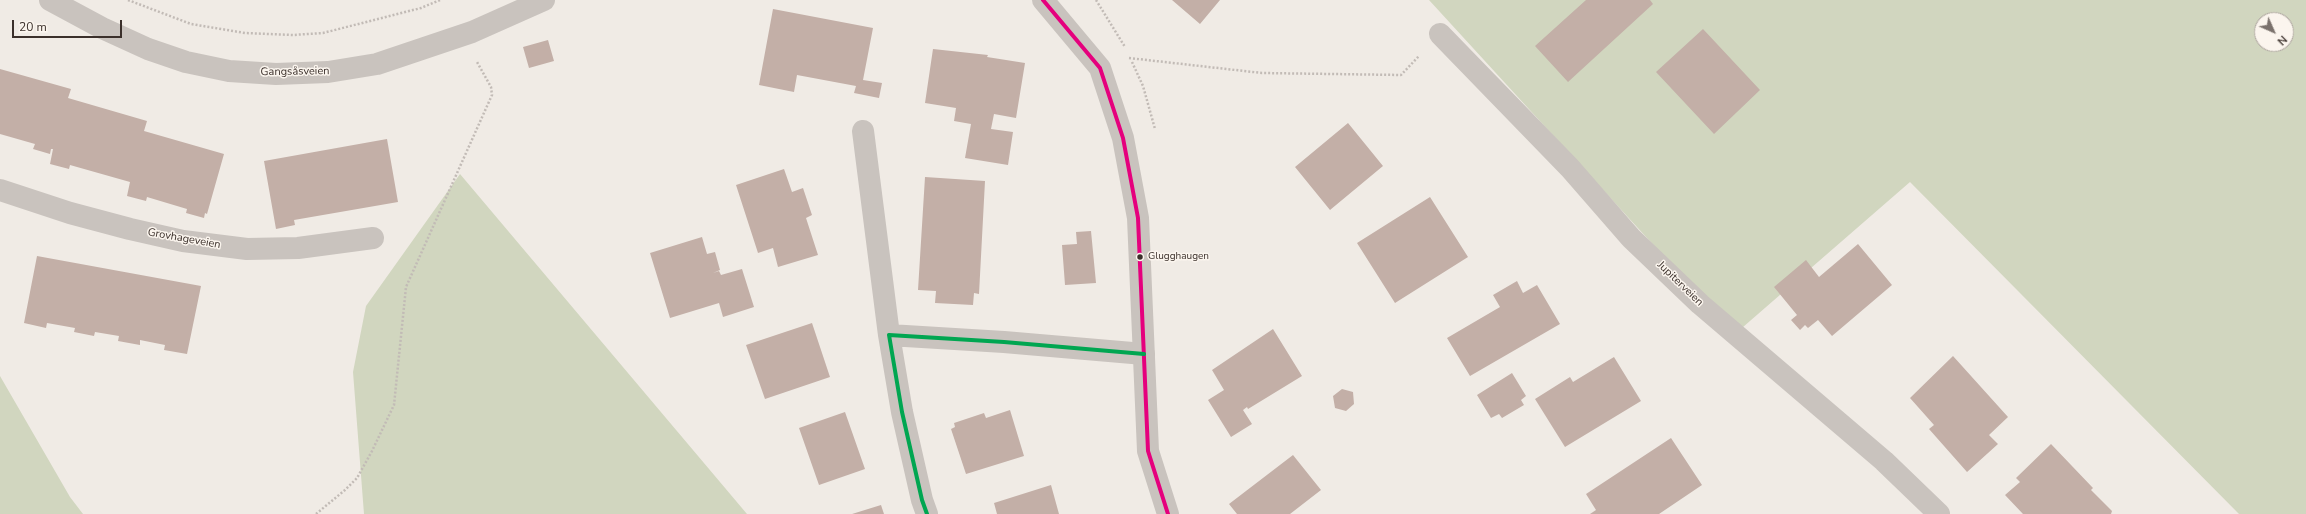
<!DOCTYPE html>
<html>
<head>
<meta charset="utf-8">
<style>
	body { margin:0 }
	#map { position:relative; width:2306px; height:514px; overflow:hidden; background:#f0ebe5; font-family:"Nunito Sans",sans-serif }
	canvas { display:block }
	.north { position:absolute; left:2254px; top:12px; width:40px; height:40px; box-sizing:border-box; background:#fbf5ee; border:1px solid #aea6a0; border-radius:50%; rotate:135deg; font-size:11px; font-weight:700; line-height:16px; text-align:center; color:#3b302b }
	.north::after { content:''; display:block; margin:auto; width:14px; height:18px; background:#7a716c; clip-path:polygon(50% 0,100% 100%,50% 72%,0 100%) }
	.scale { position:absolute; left:12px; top:20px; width:110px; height:18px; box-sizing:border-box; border:2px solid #3b302b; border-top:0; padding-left:5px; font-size:12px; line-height:14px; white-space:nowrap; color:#3b302b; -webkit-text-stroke:3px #fbf5ee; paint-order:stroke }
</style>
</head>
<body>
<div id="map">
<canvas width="2306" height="514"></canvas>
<div class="north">N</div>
<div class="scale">20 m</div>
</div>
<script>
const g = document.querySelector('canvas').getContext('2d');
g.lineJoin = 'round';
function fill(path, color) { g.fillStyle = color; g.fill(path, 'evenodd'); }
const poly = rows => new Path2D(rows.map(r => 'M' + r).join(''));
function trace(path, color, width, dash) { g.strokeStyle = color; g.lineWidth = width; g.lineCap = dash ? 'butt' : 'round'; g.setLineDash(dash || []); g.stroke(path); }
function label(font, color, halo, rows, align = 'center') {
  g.font = font + ' "Nunito Sans",sans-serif'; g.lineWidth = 3; g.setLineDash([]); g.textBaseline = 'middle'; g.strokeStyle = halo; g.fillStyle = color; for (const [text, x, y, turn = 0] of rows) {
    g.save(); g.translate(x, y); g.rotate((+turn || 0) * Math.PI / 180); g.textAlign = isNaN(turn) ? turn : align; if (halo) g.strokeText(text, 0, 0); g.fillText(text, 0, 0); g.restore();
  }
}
fill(poly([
	[1429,0,2306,0,2306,514,2239,514,1910,182,1735,334],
	[2262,20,2286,20,2286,44,2262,44],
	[460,174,747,514,364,514,353,372,366,306],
	[0,376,70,497,83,514,0,514]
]), '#d1d6bf');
fill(poly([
	[1172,0,1220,0,1200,24],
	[1586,0,1650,0,1653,4,1568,82,1535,46],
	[773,9,873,28,863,80,882,83,879,98,854,93,856,86,797,75,794,92,759,85],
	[1703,29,1760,90,1714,134,1656,72],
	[548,40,554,61,529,68,523,47],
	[933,49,988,55,987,57,1025,63,1016,118,994,114,991,129,1013,132,1008,165,965,158,971,124,954,121,956,108,925,103],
	[0,69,71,89,68,98,147,121,144,131,224,154,207,214,205,213,204,218,186,213,187,209,147,197,146,201,127,196,130,182,70,165,69,169,50,164,53,149,51,149,50,154,33,149,35,144,0,134],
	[1348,123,1383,166,1330,210,1295,167],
	[387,139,398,202,294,220,295,225,276,229,264,161],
	[784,169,792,192,803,188,812,215,806,218,818,255,778,267,773,248,758,253,736,185],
	[925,177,985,181,979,294,974,293,973,305,935,303,936,291,918,290],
	[1430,197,1468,257,1395,303,1357,243],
	[1091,231,1096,283,1065,285,1062,245,1077,244,1076,232],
	[702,237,707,254,715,252,720,270,713,273,719,271,721,275,742,269,754,307,723,317,719,303,670,318,650,253],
	[1858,244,1892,285,1832,336,1818,320,1808,328,1805,325,1800,330,1791,320,1797,315,1774,287,1806,260,1819,277],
	[37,256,201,286,187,354,164,350,165,345,140,340,140,345,118,341,119,336,95,332,94,336,74,332,75,328,47,323,46,328,24,323],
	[1517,281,1523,293,1537,285,1560,324,1470,376,1447,338,1500,307,1493,295],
	[812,323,830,377,765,399,746,345],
	[1273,329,1302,376,1248,409,1247,407,1243,410,1252,424,1231,437,1208,400,1224,390,1212,370],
	[1953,356,2008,417,1989,435,1998,444,1967,472,1929,429,1934,425,1910,398],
	[1614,357,1641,401,1565,447,1535,399,1570,377,1573,382],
	[1512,373,1526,396,1521,400,1524,405,1502,418,1499,414,1491,418,1477,395],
	[1342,389,1353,392,1354,404,1346,411,1335,408,1333,396],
	[1010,410,1024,456,966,474,951,429,955,427,954,423,984,413,986,418],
	[845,412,865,469,819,485,799,428],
	[1671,438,1702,485,1659,514,1590,514,1596,510,1586,494],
	[2051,444,2093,488,2091,490,2112,511,2111,514,2023,514,2005,495,2020,482,2016,478],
	[1293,455,1321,490,1290,514,1237,514,1229,504],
	[1051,485,1059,514,997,514,994,503],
	[881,505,884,514,852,514]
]), '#c3afa7');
trace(poly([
	[128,0,191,24,245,33,293,35,323,33,421,8,440,0],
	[1096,0,1125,47],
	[1129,58,1262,73,1401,75,1419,56],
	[1132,62,1143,86,1155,129],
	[316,514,345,490,357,478,372,451,394,405,406,287,492,95,491,87,477,62]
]), '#c2bbb6', 2.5, [2, 2]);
trace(poly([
	[1440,34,1570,168,1631,238,1700,304,1884,461,1939,514],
	[863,131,889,335],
	[0,190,70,213,130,229,183,241,247,249,298,248,373,238],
	[927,514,922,500,902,412,889,335,1004,342,1144,354]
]), '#c9c3be', 22);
trace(poly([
	[50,0,102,28,148,49,186,62,229,71,276,74,328,72,377,64,472,32,544,0],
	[1043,0,1100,68,1123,138,1138,218,1148,451,1168,514]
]), '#c9c3be', 22);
trace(poly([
	[1043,0,1100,68,1123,138,1138,218,1148,451,1168,514]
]), '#e5007d', 4);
trace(poly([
	[927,514,922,500,902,412,889,335,1004,342,1144,354]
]), '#00a651', 4);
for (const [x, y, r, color] of [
	[1140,257,3.5,"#3b302b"]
]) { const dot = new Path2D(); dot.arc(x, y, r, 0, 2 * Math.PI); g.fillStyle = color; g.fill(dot); trace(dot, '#fbf5ee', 1.5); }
label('10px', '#3b302b', '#fbf5ee', [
	["Glugghaugen",1148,257]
], 'left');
label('11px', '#3b302b', '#fbf5ee', [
	["Gangsåsveien",295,72,-1],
	["Grovhageveien",184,239,10],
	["Jupiterveien",1680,284,44]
]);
</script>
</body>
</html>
